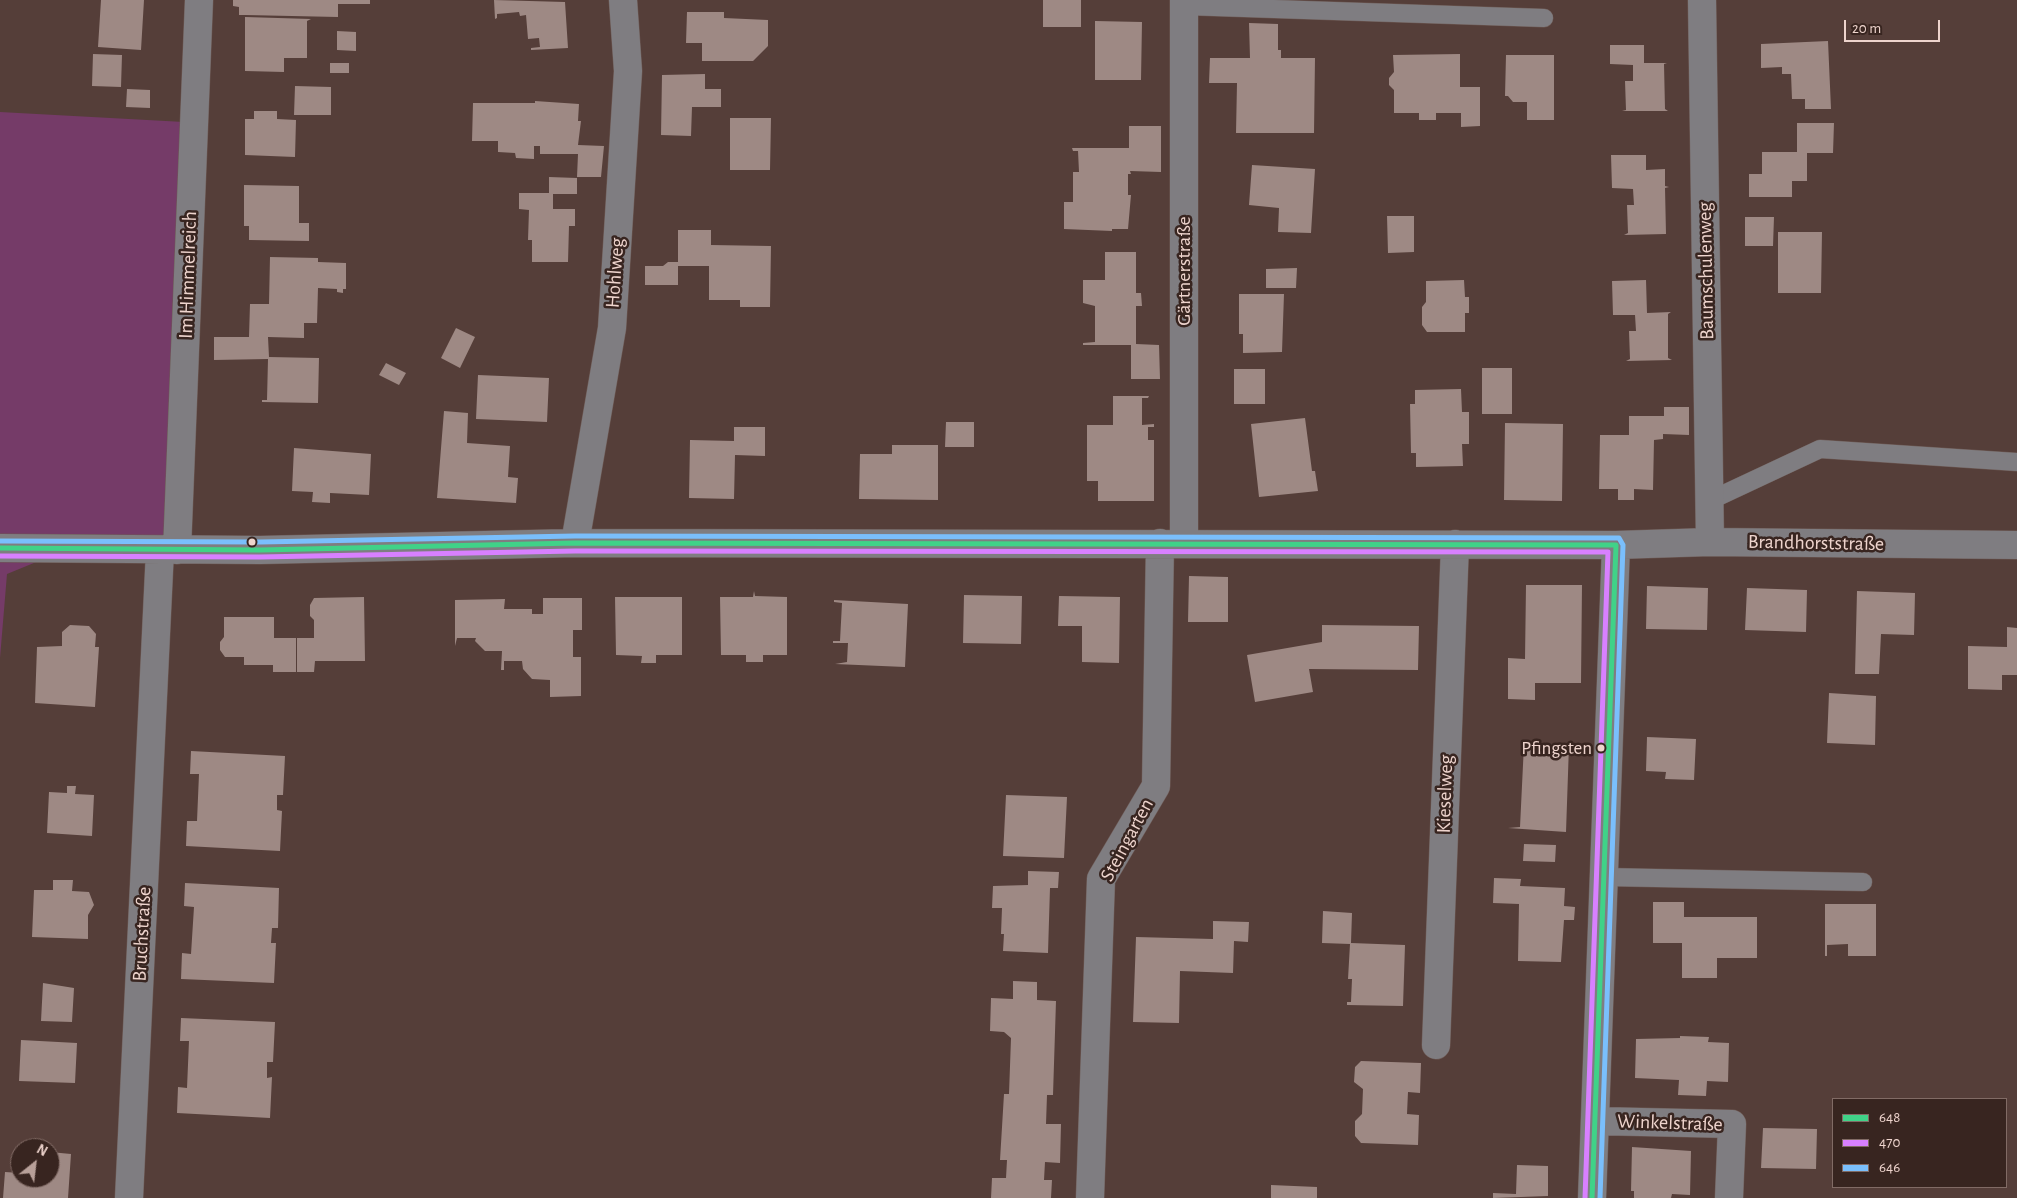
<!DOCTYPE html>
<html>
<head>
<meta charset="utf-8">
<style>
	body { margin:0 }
	#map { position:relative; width:2017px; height:1198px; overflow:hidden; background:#553e39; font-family:"Alegreya Sans",sans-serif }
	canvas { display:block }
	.legend { position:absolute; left:1832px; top:1098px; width:175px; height:90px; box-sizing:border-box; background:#382520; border:1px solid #816b65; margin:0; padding:6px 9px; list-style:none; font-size:15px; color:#eed4cd }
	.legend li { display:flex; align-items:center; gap:10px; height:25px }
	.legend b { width:25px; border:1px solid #816b65 }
	.north { position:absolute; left:10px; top:1138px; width:50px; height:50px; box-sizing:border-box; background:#382520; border:1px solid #816b65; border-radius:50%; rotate:29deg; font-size:14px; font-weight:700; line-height:20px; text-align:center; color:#eed4cd }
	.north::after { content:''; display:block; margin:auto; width:18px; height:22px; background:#b8a099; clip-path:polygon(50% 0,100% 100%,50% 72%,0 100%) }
	.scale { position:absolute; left:1844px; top:20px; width:96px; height:22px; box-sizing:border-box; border:2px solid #eed4cd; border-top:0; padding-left:6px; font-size:15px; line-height:18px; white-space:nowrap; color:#eed4cd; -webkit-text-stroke:4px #382520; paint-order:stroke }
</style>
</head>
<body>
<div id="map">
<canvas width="2017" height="1198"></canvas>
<ul class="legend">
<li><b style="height:6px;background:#40d288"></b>648</li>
<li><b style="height:6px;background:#d880ff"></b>470</li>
<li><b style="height:6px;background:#7abffc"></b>646</li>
</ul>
<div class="north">N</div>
<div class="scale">20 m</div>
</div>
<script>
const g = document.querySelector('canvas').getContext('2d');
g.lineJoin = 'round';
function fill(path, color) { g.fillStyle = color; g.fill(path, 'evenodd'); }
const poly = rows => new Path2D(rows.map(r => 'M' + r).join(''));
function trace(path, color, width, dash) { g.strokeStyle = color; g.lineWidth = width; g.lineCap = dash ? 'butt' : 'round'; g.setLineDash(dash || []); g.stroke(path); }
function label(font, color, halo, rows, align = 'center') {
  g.font = font + ' "Alegreya Sans",sans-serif'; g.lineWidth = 5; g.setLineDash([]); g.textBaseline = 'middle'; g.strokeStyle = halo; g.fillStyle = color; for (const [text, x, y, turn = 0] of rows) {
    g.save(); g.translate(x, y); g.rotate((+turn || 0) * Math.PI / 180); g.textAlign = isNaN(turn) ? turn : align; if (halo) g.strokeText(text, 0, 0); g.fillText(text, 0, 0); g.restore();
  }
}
fill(poly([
	[0,112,184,122,165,538,85,542,7,574,0,658]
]), '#753b68');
fill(poly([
	[101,0,144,0,141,50,98,47],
	[233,0,370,0,370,4,338,4,338,17,245,15,239,15,239,7,233,6],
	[494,0,565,2,568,48,531,50,531,48,540,47,539,38,528,39,526,15,520,16,519,12,497,14,497,18,495,19],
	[1043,0,1081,0,1081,27,1043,27],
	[687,12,724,12,724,18,768,20,768,46,753,61,702,61,702,43,686,43],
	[245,17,311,19,307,21,307,58,284,58,284,72,245,71],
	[1095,21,1142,22,1141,80,1095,80],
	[1249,23,1278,24,1278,50,1281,50,1281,58,1315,58,1314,133,1236,133,1237,83,1209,83,1210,58,1250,58],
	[337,31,356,32,356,51,337,50],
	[1828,41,1831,109,1805,109,1805,99,1792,99,1791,74,1782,74,1782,67,1761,68,1761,44],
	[1610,45,1644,45,1644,63,1667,63,1664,64,1665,109,1668,111,1622,111,1626,110,1625,81,1633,81,1633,65,1610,64],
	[93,54,122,55,121,87,92,86],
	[1460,54,1460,87,1480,87,1480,126,1461,127,1461,113,1436,113,1436,120,1419,120,1419,113,1394,113,1394,90,1389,85,1389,78,1394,72,1393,55],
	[1506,55,1554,55,1554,120,1527,120,1527,102,1513,102,1508,96,1505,96],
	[330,63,349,63,349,73,330,73],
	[705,74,705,89,721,89,721,107,692,107,691,136,661,135,662,75],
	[295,86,331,87,331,115,294,115],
	[127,89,150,90,150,108,126,107],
	[535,101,579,104,578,121,581,121,578,145,604,146,601,177,577,177,578,154,540,154,540,146,534,146,534,159,516,158,515,153,498,152,498,141,472,141,473,103,535,103],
	[254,111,277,111,277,119,296,120,295,157,245,155,245,119,254,119],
	[730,118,771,118,770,170,730,170],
	[1797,123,1834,123,1833,153,1807,153,1807,181,1792,181,1792,197,1749,197,1749,174,1762,174,1762,152,1797,152],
	[1129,126,1161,126,1161,172,1130,171,1131,174,1128,174,1128,195,1131,195,1128,229,1112,229,1112,231,1064,229,1064,202,1073,202,1073,172,1079,172,1078,151,1073,151,1072,148,1129,148],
	[1611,155,1646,155,1646,170,1665,169,1665,186,1669,187,1665,188,1666,234,1624,235,1628,233,1627,205,1634,205,1633,189,1612,188],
	[1252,165,1315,169,1311,233,1278,232,1279,208,1249,205],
	[549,177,577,178,577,194,553,194,553,209,575,209,575,226,569,226,568,262,532,262,532,240,528,240,529,210,519,209,519,193,549,193],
	[244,185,299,186,299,223,309,223,309,241,249,240,249,226,244,226],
	[1387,216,1414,216,1414,252,1388,253],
	[1745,217,1774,217,1773,246,1745,246],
	[678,230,711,230,711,245,771,246,770,307,740,307,740,300,709,300,709,266,678,266,678,285,645,285,645,266,663,266,668,262,678,262],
	[1778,232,1822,232,1821,293,1778,293],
	[1105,252,1136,252,1136,293,1141,293,1142,306,1136,306,1136,344,1159,345,1160,379,1131,379,1131,345,1083,345,1083,343,1095,342,1095,306,1083,303,1083,280,1105,280],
	[270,257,318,258,318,262,346,263,346,289,343,289,343,293,337,292,337,289,318,288,317,323,304,323,304,338,268,337,269,357,319,358,318,403,262,402,262,400,267,400,268,359,214,360,214,337,249,337,250,304,269,304],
	[1297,268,1296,288,1266,288,1266,269],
	[1464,280,1465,297,1469,297,1469,313,1465,313,1465,332,1427,332,1422,325,1422,307,1426,302,1426,281],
	[1646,280,1647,313,1671,312,1668,314,1668,358,1672,360,1626,361,1630,359,1629,331,1636,331,1635,315,1613,315,1612,281],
	[1239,294,1284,294,1282,352,1243,353,1243,334,1239,334],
	[456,328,475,337,460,368,441,358],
	[386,363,406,373,399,385,379,375],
	[1482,368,1512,368,1512,414,1482,414],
	[1234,369,1265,369,1265,404,1234,404],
	[478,375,549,378,547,422,476,419],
	[1461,389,1462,412,1469,412,1469,444,1462,444,1463,466,1416,467,1416,453,1411,453,1410,404,1415,404,1415,390],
	[1113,396,1149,396,1148,398,1142,398,1142,425,1154,424,1154,427,1148,427,1148,440,1154,440,1154,501,1098,501,1098,481,1087,481,1087,425,1113,425],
	[1664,407,1689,407,1689,435,1663,434,1663,439,1654,440,1653,490,1634,489,1634,500,1618,500,1618,489,1599,489,1600,435,1629,435,1629,416,1664,416],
	[444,411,468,413,467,443,510,446,508,477,518,478,516,503,437,498],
	[1305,418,1312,471,1315,471,1318,491,1259,497,1251,424],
	[946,422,974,422,974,447,945,447],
	[1505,423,1563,424,1562,501,1504,500],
	[734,427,765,427,765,456,735,455,734,499,689,498,690,440,734,441],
	[892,445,938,445,938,500,859,499,860,454,892,454],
	[294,448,371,454,369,495,330,493,330,503,312,502,313,492,292,491],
	[1189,576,1228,577,1228,622,1188,622],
	[1526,585,1582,585,1581,683,1535,683,1535,700,1508,699,1508,658,1525,659],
	[1647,586,1708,588,1707,630,1646,629],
	[1747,588,1807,590,1806,632,1745,630],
	[754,591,755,596,787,597,787,655,763,655,763,662,746,662,746,655,721,655,720,597,753,597],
	[1857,591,1915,593,1914,635,1881,634,1879,674,1855,674],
	[964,595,1022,596,1021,644,963,643],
	[1059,596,1120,597,1119,663,1082,662,1082,626,1058,626],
	[364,597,365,661,315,661,314,672,297,672,297,638,314,638,314,620,310,616,310,605,314,598],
	[615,597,682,597,682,655,656,655,656,663,641,663,642,656,616,655],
	[543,598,582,598,582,630,573,630,573,657,581,657,581,696,550,697,550,680,532,679,523,669,522,661,504,661,504,670,501,670,502,651,485,651,475,641,476,638,457,638,455,646,455,600,505,599,504,609,532,609,532,614,543,614],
	[834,600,908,604,905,667,835,664,847,662,848,643,833,643,833,641,840,641,842,603,834,602],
	[224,617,274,617,274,638,296,638,296,672,273,672,273,665,244,665,244,657,225,657,220,650,220,642,224,637],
	[70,625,89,626,96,634,95,647,99,647,95,707,35,703,37,647,62,646,62,632],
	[1322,625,1419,626,1418,670,1309,669,1313,692,1255,702,1247,655,1322,642],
	[2007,627,2017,628,2017,675,2002,675,2002,690,1968,689,1968,646,2007,647],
	[1829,693,1876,696,1875,745,1827,743],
	[1647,737,1696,739,1694,780,1665,779,1666,772,1646,771],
	[1524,744,1569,745,1566,832,1508,828,1520,827],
	[191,751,285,756,283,795,277,795,277,810,282,811,280,851,186,846,187,821,197,821,199,774,190,774],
	[67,786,76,786,75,794,94,795,92,836,47,833,49,792,67,793],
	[1006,795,1067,797,1064,858,1003,856],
	[1524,844,1556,845,1555,862,1523,861],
	[1028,871,1059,872,1058,888,1050,888,1048,953,1003,951,1004,934,1001,934,1002,908,992,908,993,886,1028,885],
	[1494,878,1521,879,1520,886,1565,888,1564,906,1575,907,1574,920,1564,920,1561,962,1518,961,1519,904,1493,903],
	[53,880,73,880,72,891,89,892,94,905,88,915,88,939,32,937,34,890,53,890],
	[185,883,279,888,278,928,272,928,271,943,276,943,274,983,181,979,182,953,191,954,194,907,184,906],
	[1653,902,1684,902,1684,917,1757,917,1757,958,1717,958,1717,978,1682,978,1682,943,1653,943],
	[1825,904,1876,904,1876,956,1848,956,1848,944,1827,945,1827,956,1825,956],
	[1323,911,1352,913,1351,943,1405,945,1403,1006,1347,1005,1347,1002,1351,1002,1352,979,1348,979,1350,944,1322,943],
	[1213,921,1249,922,1248,942,1234,941,1233,973,1180,971,1179,1023,1133,1022,1136,937,1213,939],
	[1013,981,1037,982,1037,1000,1056,1001,1053,1095,1047,1095,1046,1124,1061,1124,1060,1163,1045,1162,1044,1180,1052,1180,1051,1198,991,1198,992,1178,1006,1178,1007,1160,1000,1160,1004,1094,1009,1094,1011,1038,1004,1032,990,1031,991,998,1013,999],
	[43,983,74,988,72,1022,41,1021],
	[181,1018,275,1022,273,1062,267,1062,267,1078,272,1077,270,1118,177,1113,178,1087,187,1088,189,1041,180,1041],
	[1680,1036,1709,1037,1708,1042,1729,1043,1728,1082,1707,1081,1706,1096,1678,1095,1679,1080,1635,1078,1636,1039,1680,1038],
	[21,1040,77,1043,75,1083,19,1081],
	[1361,1061,1421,1063,1420,1093,1408,1092,1407,1114,1419,1115,1418,1145,1361,1143,1355,1136,1355,1121,1362,1114,1363,1089,1354,1082,1355,1067],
	[1763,1128,1817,1129,1816,1169,1761,1168],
	[1632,1147,1691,1151,1690,1195,1672,1194,1671,1198,1634,1198,1634,1191,1631,1191],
	[50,1152,71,1154,68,1198,3,1198,5,1172,20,1173,20,1178,50,1178],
	[1517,1165,1548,1166,1548,1196,1493,1198,1493,1193,1516,1194],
	[1271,1185,1317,1187,1317,1198,1271,1198]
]), '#9e8984');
const service = poly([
	[1184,6,1544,18],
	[1709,501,1820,449,2017,462],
	[1604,877,1863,882]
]);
const minor = poly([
	[1184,0,1184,542],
	[1702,0,1710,542],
	[575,543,612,328,628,71,623,0],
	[0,548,260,550,575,543,1616,545,1710,542,2017,545],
	[177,550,199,0],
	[1436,1045,1455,544],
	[1596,1121,1732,1124,1729,1198],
	[129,1198,160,550],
	[1090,1198,1101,879,1156,786,1160,543],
	[1592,1198,1616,545]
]);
trace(service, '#6e5b56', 19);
trace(minor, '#6e5b56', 29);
trace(service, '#7f7d81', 18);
trace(minor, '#7f7d81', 28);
trace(poly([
	[0,548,260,550,575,543,1616,545],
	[1592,1198,1616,545]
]), '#40d288', 5);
trace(poly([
	[0,556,260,557,575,551,1608,552,1585,1198]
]), '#d880ff', 5);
trace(poly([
	[0,541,260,542,575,536,1619,538,1623,545,1600,1198]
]), '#7abffc', 5);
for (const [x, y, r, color] of [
	[252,542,4.5,"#eed4cd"],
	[1601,748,4.5,"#eed4cd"]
]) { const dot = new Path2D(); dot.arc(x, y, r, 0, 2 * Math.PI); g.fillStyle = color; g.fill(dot); trace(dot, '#382520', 2); }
label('19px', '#eed4cd', '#382520', [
	["Pfingsten",1592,748]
], 'right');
label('20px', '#eed4cd', '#382520', [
	["Gärtnerstraße",1184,271,-90],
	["Baumschulenweg",1706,271,-91],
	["Hohlweg",615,273,-86],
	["Im Himmelreich",188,275,-88],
	["Brandhorststraße",1816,543,1],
	["Kieselweg",1445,794,-88],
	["Steingarten",1127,840,-62],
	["Bruchstraße",142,934,-87],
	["Winkelstraße",1670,1123,2]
]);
</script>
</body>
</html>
